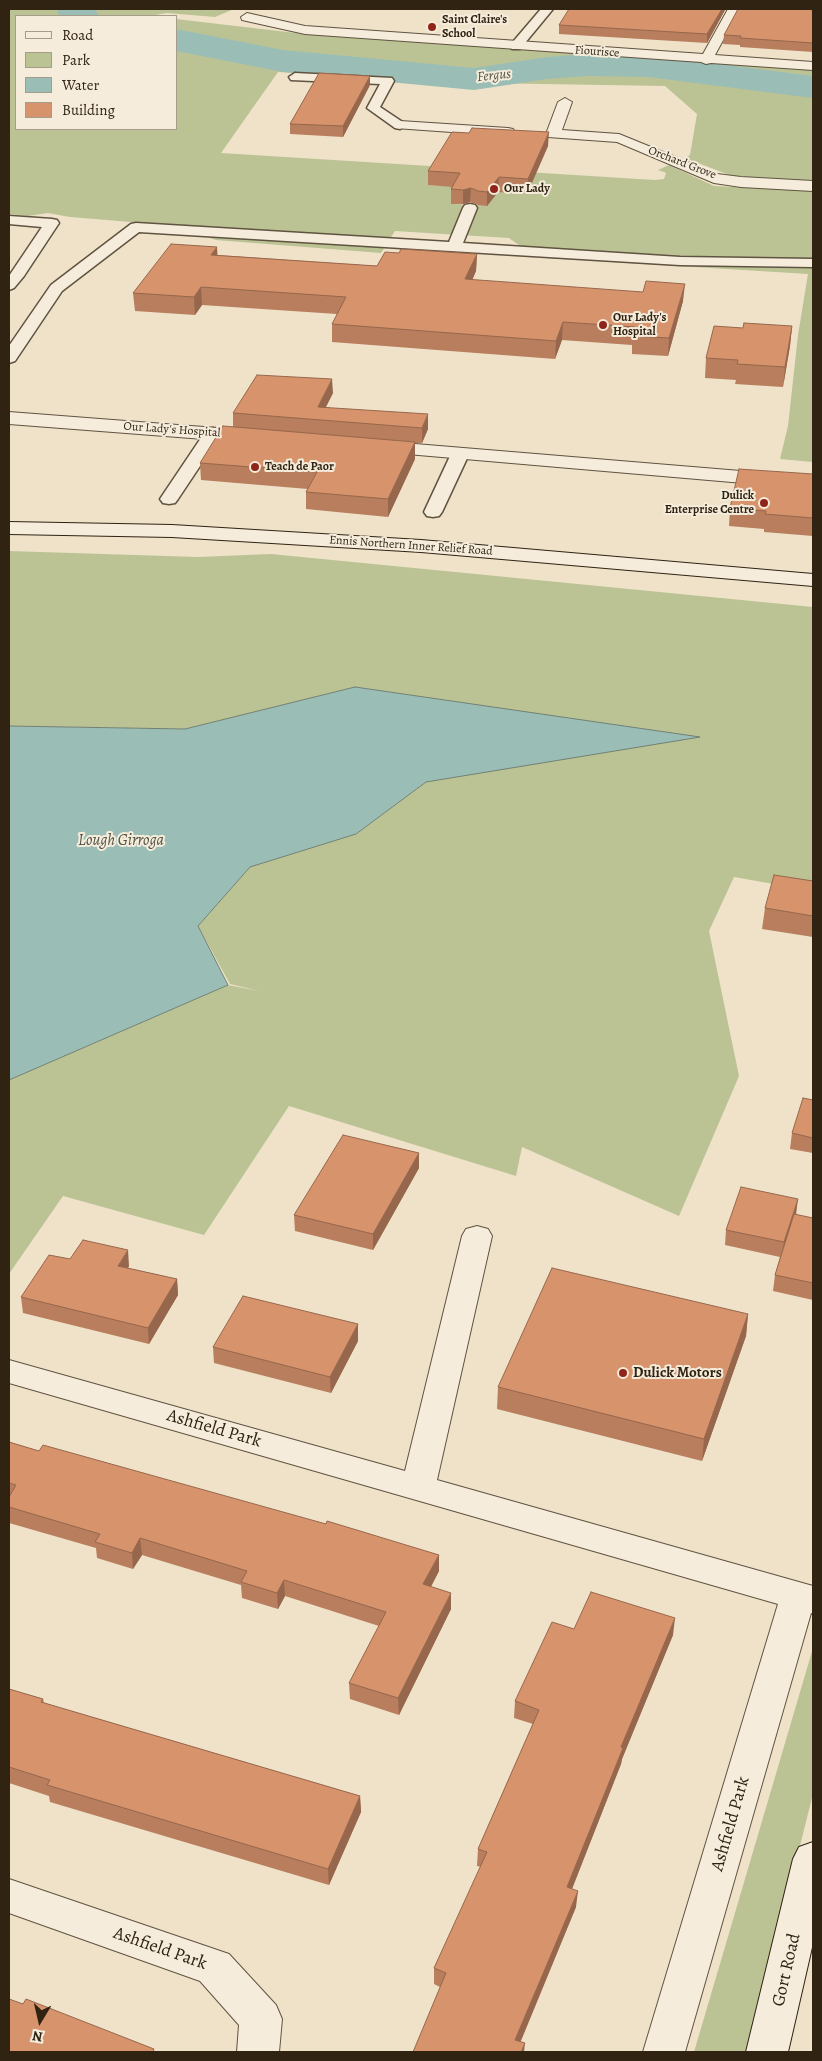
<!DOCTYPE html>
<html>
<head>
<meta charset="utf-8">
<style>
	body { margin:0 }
	#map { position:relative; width:822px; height:2061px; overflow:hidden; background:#efe2c9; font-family:Alegreya,serif }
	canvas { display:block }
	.frame { position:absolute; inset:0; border:10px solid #302312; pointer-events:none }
	.legend { position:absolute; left:15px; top:15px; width:162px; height:115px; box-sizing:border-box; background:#f5ecdc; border:1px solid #a69c8b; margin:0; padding:6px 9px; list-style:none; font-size:15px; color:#302312 }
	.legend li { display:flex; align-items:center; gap:10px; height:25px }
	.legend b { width:25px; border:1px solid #a69c8b }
	.north { position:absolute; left:15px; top:1996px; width:50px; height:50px; -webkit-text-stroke:4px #f5ecdc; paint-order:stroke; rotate:189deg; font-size:14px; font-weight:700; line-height:20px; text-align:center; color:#302312 }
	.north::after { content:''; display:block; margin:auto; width:18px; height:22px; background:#302312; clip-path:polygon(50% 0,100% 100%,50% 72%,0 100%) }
</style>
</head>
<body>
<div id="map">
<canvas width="822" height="2061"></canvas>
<div class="frame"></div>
<ul class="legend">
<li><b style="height:6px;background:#f5ecdc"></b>Road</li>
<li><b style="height:14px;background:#bbc395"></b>Park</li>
<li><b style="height:14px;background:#9abeb5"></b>Water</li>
<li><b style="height:14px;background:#d6936c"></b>Building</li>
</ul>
<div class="north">N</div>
</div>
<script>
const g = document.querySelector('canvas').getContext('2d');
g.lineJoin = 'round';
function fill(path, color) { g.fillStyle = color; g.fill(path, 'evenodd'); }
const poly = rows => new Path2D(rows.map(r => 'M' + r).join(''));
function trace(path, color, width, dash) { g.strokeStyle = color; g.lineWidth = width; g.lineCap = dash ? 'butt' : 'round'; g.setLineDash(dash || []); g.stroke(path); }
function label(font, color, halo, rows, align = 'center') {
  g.font = font + ' Alegreya,serif'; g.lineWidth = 4; g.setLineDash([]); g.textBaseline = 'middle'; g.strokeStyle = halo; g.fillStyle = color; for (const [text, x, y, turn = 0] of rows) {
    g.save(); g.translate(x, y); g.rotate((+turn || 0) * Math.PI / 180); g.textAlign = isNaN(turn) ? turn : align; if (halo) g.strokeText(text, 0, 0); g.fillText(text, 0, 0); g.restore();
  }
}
fill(poly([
	[9,9,234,9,215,17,167,13,149,16,16,16,16,129,176,129,176,19,313,35,813,70,813,181,732,176,685,158,690,155,697,114,665,86,481,83,278,72,221,153,655,180,664,179,666,173,658,170,669,165,714,186,813,191,813,462,780,459,788,426,798,335,808,274,547,258,537,250,523,248,509,238,395,231,381,253,216,240,167,225,70,217,48,213,28,216,9,214],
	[531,184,495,191,488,205,451,204,459,187,429,185],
	[9,551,198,557,271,554,813,607,813,891,734,877,709,931,739,1076,679,1216,522,1147,516,1176,289,1106,204,1235,63,1196,9,1274,9,1080,228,985,259,991,230,984,198,926,250,867,356,834,426,782,697,737,355,687,185,729,9,726],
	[813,1648,813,1794,748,2052,694,2052]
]), '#bbc395');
const water = poly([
	[355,687,700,737,426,782,356,834,250,867,198,926,228,985,9,1080,9,726,185,729,355,687]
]);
fill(water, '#9abeb5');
trace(water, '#708074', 1);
fill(poly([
	[59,9,95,9,99,16,60,16,57,12,59,9],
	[176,29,283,50,474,68,547,57,588,54,648,55,813,76,813,98,648,77,588,76,547,79,474,90,283,72,176,51,176,29]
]), '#9abeb5');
const lane = poly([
	[541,9,553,9,520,49,512,49,510,46,512,43,541,9],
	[295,73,392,78,394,81,380,107,407,125,400,129,395,128,367,108,380,84,291,80,289,77,295,73],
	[470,204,475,205,477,208,463,243,680,257,813,259,813,267,680,265,139,232,62,291,15,361,9,363,9,346,51,285,131,224,136,223,449,242,463,208,465,205,470,204],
	[9,216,52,219,57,220,59,223,24,276,14,288,9,290,9,276,42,227,9,224,9,216],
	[213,428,219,429,222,433,178,499,175,503,169,504,163,503,160,499,207,429,213,428],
	[460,449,466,450,469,454,442,512,439,516,433,517,427,516,424,512,451,454,454,450,460,449]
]);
const street = poly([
	[728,9,740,9,715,55,813,62,813,70,711,63,706,64,701,62,305,34,242,20,241,17,247,13,305,26,703,54,728,9],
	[565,98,572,102,562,130,619,134,717,174,741,177,813,181,813,191,741,187,714,183,617,142,548,137,546,134,558,102,565,98],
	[400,121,508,128,513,129,515,132,513,135,508,136,395,128,393,125,395,122,400,121],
	[9,412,256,431,263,433,265,437,263,441,256,443,9,424,9,412],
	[379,441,813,477,813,489,372,451,369,447,372,443,379,441],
	[477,1226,488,1229,492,1236,437,1480,813,1586,813,1614,811,1613,685,2052,643,2052,778,1604,9,1383,9,1360,405,1471,462,1236,466,1229,477,1226],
	[9,1879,229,1954,276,2005,282,2019,279,2052,237,2052,239,2025,200,1981,9,1913,9,1879]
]);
const secondary = poly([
	[9,522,172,525,421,540,813,574,813,586,421,552,172,537,9,534,9,522],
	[813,1842,813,1943,788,2052,746,2052,793,1859,799,1847,813,1842]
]);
trace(lane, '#605340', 3);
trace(street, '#605340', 2);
trace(secondary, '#302312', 2);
fill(lane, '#f5ecdc');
fill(street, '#f5ecdc');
fill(secondary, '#f5ecdc');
fill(poly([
	[722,9,725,9,725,10,707,43,559,34,559,25],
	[813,9,813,52,740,47,740,45,723,44,724,35],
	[370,85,343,137,290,134,290,124],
	[548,146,527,194,498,192,487,206,478,205,470,202,463,204,451,204,451,189,452,187,428,185,428,171],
	[217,247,217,255,377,266,399,253,477,254,476,271,472,280,683,301,668,356,632,354,632,345,562,340,555,359,332,342,332,324,337,314,202,305,195,315,135,311,133,293],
	[792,326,790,346,783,387,735,384,736,380,705,378,706,358,743,328],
	[333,393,326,407,428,429,422,443,415,443,415,459,388,517,306,509,306,492,308,489,201,480,200,463,233,427,233,413],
	[813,474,813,536,764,532,764,529,729,526,730,508],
	[813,881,813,937,762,929,765,908],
	[813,1100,813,1153,790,1149,792,1133],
	[419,1153,419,1168,373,1250,295,1231,294,1215],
	[796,1215,813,1218,813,1300,773,1291,775,1275,780,1257,725,1245,726,1230],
	[70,1259,129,1266,128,1268,177,1279,178,1295,149,1344,23,1313,21,1297],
	[748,1314,746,1336,702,1461,497,1409,498,1387],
	[358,1324,358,1341,331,1393,214,1363,213,1347],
	[9,1442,39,1451,326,1524,439,1555,439,1571,431,1587,451,1609,399,1715,350,1699,349,1683,379,1626,285,1596,278,1609,242,1598,241,1585,142,1555,133,1569,97,1558,96,1548,9,1523],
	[574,1629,673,1635,622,1759,621,1764,572,1889,576,1907,521,2041,440,1987,434,1984,434,1968,481,1867,477,1866,478,1849,533,1724,514,1718,515,1701],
	[9,1689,43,1699,44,1703,360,1796,361,1812,329,1885,50,1802,49,1796,9,1783]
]), '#b87e5d');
fill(poly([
	[722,9,725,9,725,10,707,43,707,34],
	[370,76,370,85,343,137,343,126],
	[549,132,548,146,527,194,528,179],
	[499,177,498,192,487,206,487,192],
	[471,188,470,202,463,204,463,190],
	[217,247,218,264,211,255],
	[477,254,476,271,465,297,465,279],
	[685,284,683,301,668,356,669,338],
	[201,287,202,305,195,315,194,297],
	[563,322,562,340,555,359,556,341],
	[792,326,790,346,783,387,785,367],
	[332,379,333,393,319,420,318,407],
	[428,414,428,429,422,443,422,428],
	[415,442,415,459,388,517,388,499],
	[419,1153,419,1168,373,1250,373,1234],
	[798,1199,796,1215,782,1258,784,1242],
	[128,1250,129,1266,120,1282,118,1266],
	[177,1279,178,1295,149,1344,148,1328],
	[748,1314,746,1336,702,1461,704,1439],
	[358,1324,358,1341,331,1393,330,1377],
	[140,1538,142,1555,133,1569,132,1553],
	[439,1555,439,1571,423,1601,423,1584],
	[284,1580,285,1596,278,1609,277,1593],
	[451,1593,451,1609,399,1715,398,1698],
	[675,1618,673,1635,622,1759,621,1764,566,1904,567,1887,621,1747],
	[360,1796,361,1812,329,1885,328,1869],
	[578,1891,576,1907,516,2052,515,2040],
	[525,2043,524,2052,521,2052]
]), '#96674c');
const building = poly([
	[569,9,722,9,707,34,559,25,569,9],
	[738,9,813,9,813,43,740,38,741,36,724,35,738,9],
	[319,73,370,76,343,126,290,124,319,73],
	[472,128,549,132,528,179,499,177,487,192,478,191,471,188,463,190,451,189,460,173,428,171,452,132,469,133,472,128],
	[171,244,217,247,211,255,377,266,385,252,399,253,401,249,477,254,465,279,643,292,646,281,685,284,669,338,633,336,635,327,563,322,556,341,332,324,346,297,201,287,194,297,133,293,171,244],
	[744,323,792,326,785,367,737,364,738,360,706,358,714,326,743,328,744,323],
	[257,375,332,379,318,407,428,414,422,428,233,413,257,375],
	[223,426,415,442,388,499,306,492,317,472,200,463,223,426],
	[739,469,813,474,813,518,765,514,766,511,730,508,739,469],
	[774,875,813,881,813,916,765,908,774,875],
	[803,1098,813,1100,813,1138,792,1133,803,1098],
	[343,1135,419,1153,373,1234,294,1215,343,1135],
	[741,1187,798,1199,784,1242,726,1230,741,1187],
	[794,1214,813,1218,813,1283,775,1275,794,1214],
	[83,1240,128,1250,118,1266,177,1279,148,1328,21,1297,49,1255,70,1259,83,1240],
	[552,1268,748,1314,704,1439,498,1387,552,1268],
	[243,1296,358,1324,330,1377,213,1347,243,1296],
	[9,1442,39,1451,43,1445,326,1524,327,1521,439,1555,423,1584,451,1593,398,1698,349,1683,386,1612,284,1580,277,1593,241,1582,247,1571,140,1538,132,1553,95,1542,100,1534,9,1507,9,1497,16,1485,9,1483,9,1442],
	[591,1592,675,1618,621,1747,623,1748,567,1887,578,1891,515,2040,525,2043,521,2052,413,2052,446,1973,434,1968,487,1852,478,1849,539,1710,515,1701,552,1622,574,1629,591,1592],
	[9,1689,43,1699,41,1702,360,1796,328,1869,47,1785,50,1780,9,1767,9,1689],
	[9,1999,23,2004,26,1999,154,2049,153,2052,9,2052,9,1999]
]);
fill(building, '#d6936c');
trace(building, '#96674c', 1);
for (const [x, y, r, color] of [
	[432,27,5,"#8f2418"],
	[494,189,5,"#8f2418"],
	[603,325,5,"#8f2418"],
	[255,467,5,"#8f2418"],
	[764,503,5,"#8f2418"],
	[623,1373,5,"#8f2418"]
]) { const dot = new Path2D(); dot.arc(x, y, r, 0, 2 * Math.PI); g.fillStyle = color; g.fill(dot); trace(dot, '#f5ecdc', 2); }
label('bold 12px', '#302312', '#f5ecdc', [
	["Saint Claire's",442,20],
	["School",442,34],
	["Our Lady",504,189],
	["Our Lady's",613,318],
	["Hospital",613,332],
	["Teach de Paor",265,467],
	["Dulick",754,496,"right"],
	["Enterprise Centre",754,510,"right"]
], 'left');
label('12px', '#302312', '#f5ecdc', [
	["Fiourisce",597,52,4],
	["Orchard Grove",682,163,21],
	["Our Lady's Hospital",172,430,4],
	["Ennis Northern Inner Relief Road",411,546,4]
]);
label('italic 14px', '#505243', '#f5ecdc', [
	["Fergus",494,76,-6]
]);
label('bold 15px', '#302312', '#f5ecdc', [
	["Dulick Motors",633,1373]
], 'left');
label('italic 16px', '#505243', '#f5ecdc', [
	["Lough Girroga",121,841]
]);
label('18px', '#302312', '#f5ecdc', [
	["Ashfield Park",214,1429,16],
	["Ashfield Park",731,1824,-74],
	["Ashfield Park",160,1949,19],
	["Gort Road",787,1970,-77]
]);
</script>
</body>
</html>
